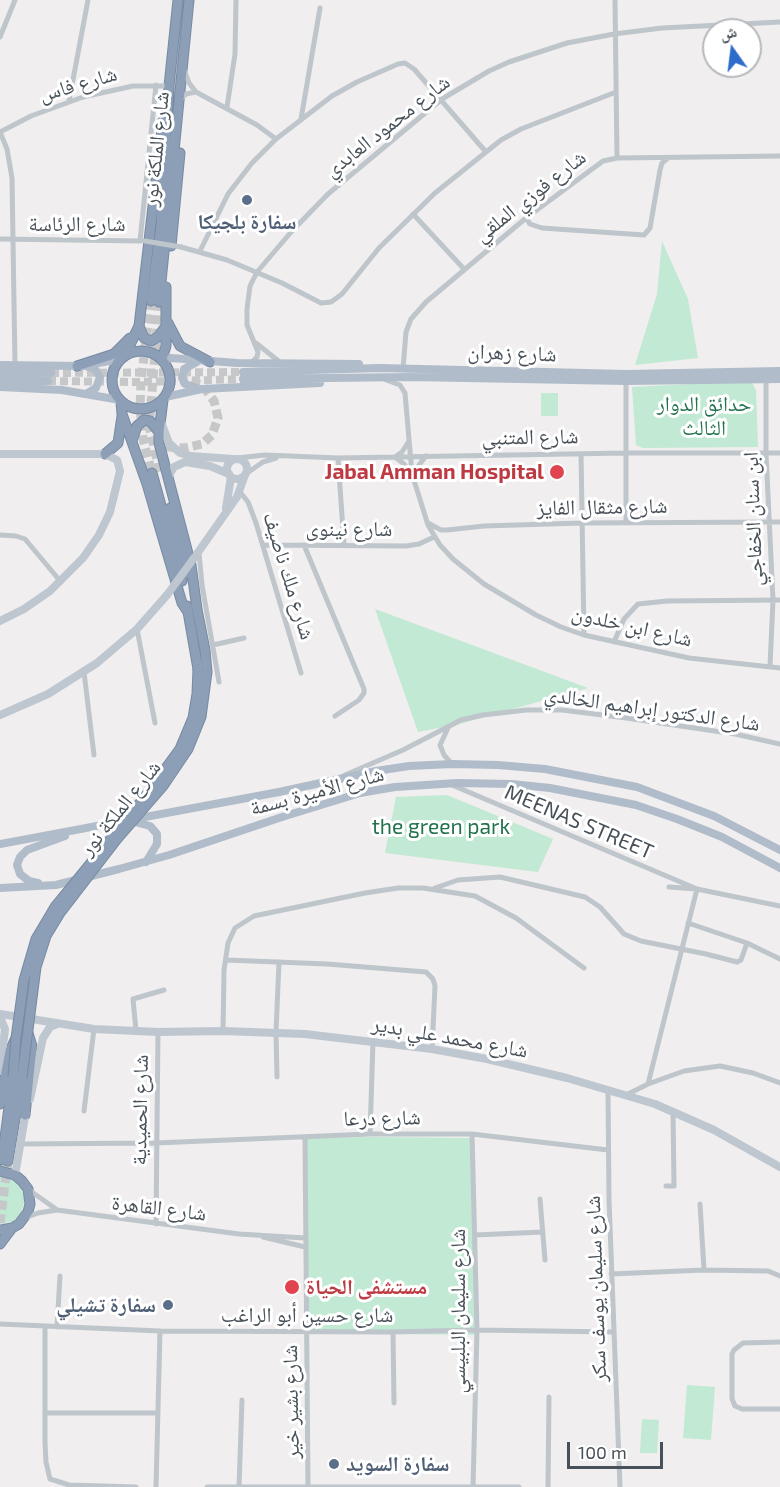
<!DOCTYPE html>
<html>
<head>
<meta charset="utf-8">
<style>
	body { margin:0 }
	#map { position:relative; width:780px; height:1487px; overflow:hidden; background:#f0eeee; font-family:"Exo 2","Noto Naskh Arabic",sans-serif }
	canvas { display:block }
	.north { position:absolute; left:702px; top:18px; width:60px; height:60px; box-sizing:border-box; background:#fff; border:2px solid #b6b9bd; border-radius:50%; rotate:346deg; font-size:16px; font-weight:700; line-height:24px; text-align:center; color:#485159 }
	.north::after { content:''; display:block; margin:auto; width:21px; height:27px; background:#2e6ccb; clip-path:polygon(50% 0,100% 100%,50% 72%,0 100%) }
	.scale { position:absolute; left:567px; top:1442px; width:96px; height:27px; box-sizing:border-box; border:3px solid #485159; border-top:0; padding-left:8px; font-size:18px; line-height:21px; white-space:nowrap; color:#485159; -webkit-text-stroke:4px #fff; paint-order:stroke }
</style>
</head>
<body>
<div id="map">
<canvas width="780" height="1487"></canvas>
<div class="north">ش</div>
<div class="scale">100 m</div>
</div>
<script>
const g = document.querySelector('canvas').getContext('2d');
g.lineJoin = 'round';
function fill(path, color) { g.fillStyle = color; g.fill(path, 'evenodd'); }
const poly = rows => new Path2D(rows.map(r => 'M' + r).join(''));
function trace(path, color, width, dash) { g.strokeStyle = color; g.lineWidth = width; g.lineCap = dash ? 'butt' : 'round'; g.setLineDash(dash || []); g.stroke(path); }
function label(font, color, halo, rows, align = 'center') {
  g.font = font + ' "Exo 2","Noto Naskh Arabic",sans-serif'; g.lineWidth = 6; g.setLineDash([]); g.textBaseline = 'middle'; g.strokeStyle = halo; g.fillStyle = color; for (const [text, x, y, turn = 0] of rows) {
    g.save(); g.translate(x, y); g.rotate((+turn || 0) * Math.PI / 180); g.textAlign = isNaN(turn) ? turn : align; if (halo) g.strokeText(text, 0, 0); g.fillText(text, 0, 0); g.restore();
  }
}
fill(poly([
	[662,241,688,299,698,358,635,365,657,294],
	[751,381,756,390,758,447,643,448,636,445,632,387],
	[541,393,558,393,558,416,541,416],
	[375,609,588,688,459,724,418,732],
	[447,795,553,839,538,872,385,853,396,797],
	[369,1137,472,1138,478,1335,308,1333,306,1138],
	[0,1176,14,1180,20,1185,25,1200,20,1215,14,1221,0,1224],
	[687,1385,715,1387,711,1440,683,1438],
	[642,1419,659,1420,657,1453,640,1453]
]), '#c1e9d3');
trace(poly([
	[51,373,243,372],
	[48,381,139,382,243,379]
]), '#c6c7c9', 8, [8, 4]);
trace(poly([
	[151,301,141,381,140,408,143,439,152,473],
	[159,302,150,417,150,430,160,472],
	[155,438,169,447,184,448,202,444,212,435,218,418,214,401,202,385,190,381],
	[0,1223,8,1161]
]), '#c6c7c9', 9, [9, 4.5]);
const highway = poly([
	[171,246,180,153],
	[151,301,161,225,169,86,178,0],
	[159,302,189,0],
	[168,323,180,346,210,362],
	[139,326,144,338,151,341,158,337,166,326],
	'112 380a29 29 0 1 1 58 0a29 29 0 1 1-58 0Z',
	[125,355,139,326,163,121],
	[162,359,166,346,166,287],
	[77,366,114,354,130,338],
	[163,400,159,432,159,443,191,565,197,609],
	[121,401,122,414,147,484,182,603,188,612],
	[132,441,137,426,144,420,150,421,159,432],
	[105,454,118,443,122,416],
	[152,473,182,581],
	[170,508,187,573],
	[196,604,205,650,207,672],
	[187,606,198,669],
	[0,1104,10,1051,15,1040],
	[25,1115,32,1046,28,1033],
	[2,1160,13,1077],
	[8,1161,22,1077],
	[0,1171,15,1175,22,1181,28,1189,30,1204,28,1212,19,1224,12,1228,0,1230],
	[0,1244,12,1228]
]);
trace(highway, '#778aa3', 11);
trace(poly([
	[615,0,617,158],
	[0,37,15,0],
	[184,70,189,83,196,92,257,125,276,139],
	[180,100,186,94,196,92],
	[69,101,88,0],
	[227,107,235,54,236,0],
	[301,119,320,8],
	[0,132,7,149,12,178,15,365],
	[0,132,31,116,83,97,133,86,169,86],
	[413,214,464,269],
	[526,218,530,224,542,228,644,235,650,228,660,170,662,163,668,158],
	[0,239,141,241],
	[140,241,156,85],
	[181,247,227,260,282,283,321,303,331,302,342,294,379,248,435,193,501,140,521,129,616,92],
	[200,251,228,194,252,163,276,139,332,96,357,82,398,64,405,63,414,69,486,152],
	[256,343,281,363],
	[251,363,257,357,258,352,247,325,247,309,250,286,257,272,292,231,328,194,442,99,489,71,509,62,567,43,614,34,662,28,780,22],
	[403,369,406,332,411,319,426,302,526,218,603,161,617,158,780,156],
	[766,378,766,453,773,600,770,666],
	[386,380,400,385,405,393,412,474,428,525,440,545,453,559,484,584,536,615,561,627,584,635,689,658,780,668],
	[409,441,402,452,395,457,404,464,412,474,426,456],
	[581,454,584,635],
	[237,458,265,455,338,458,625,453,780,453],
	[338,458,344,545],
	[247,473,263,462,276,458],
	[240,492,248,502,256,523,301,673],
	[626,522,626,381],
	[428,523,441,530,447,530,484,526,582,523,780,522],
	[0,535,16,536,25,539,61,582],
	[263,545,406,546,419,544,434,537],
	[304,545,364,689,364,693,359,700,335,716],
	[199,553,202,585,219,682],
	[137,629,155,723],
	[614,642,624,619,638,604,667,601,780,600],
	[213,645,244,638],
	[84,672,94,755],
	[448,728,440,745,444,755,452,764],
	[345,775,403,750,461,720,483,715,526,710,562,710,626,718,735,734,780,744],
	[452,785,697,889,648,1084],
	[669,887,697,889,780,906],
	[435,888,458,880,500,877,585,897,600,907,624,934,641,941,706,954,737,962,741,960,747,943],
	[688,923,747,943,780,959],
	[226,960,327,964,426,972,433,979,435,986,432,1049],
	[136,1031,133,999,164,990],
	[223,1031,224,970,228,943,235,928,254,916,365,893,398,888,423,888,475,896,516,918,584,968],
	[277,1077,276,1032,279,962],
	[608,1089,609,1200,620,1487],
	[628,1094,648,1084,684,1071,720,1066,753,1073,780,1083],
	[84,1111,94,1029],
	[370,1134,373,1041],
	[472,1134,477,1330,473,1487],
	[305,1137,308,1487],
	[19,1144,156,1143,370,1134,472,1134,608,1150],
	[666,1186,674,1186,673,1111],
	[29,1190,56,1209],
	[540,1199,545,1260],
	[700,1204,704,1270],
	[25,1218,38,1213,57,1210,239,1234,305,1238],
	[156,1224,158,1032],
	[475,1235,543,1232],
	[263,1237,305,1247],
	[611,1274,704,1270,768,1271,780,1276],
	[0,1324,160,1331,390,1332,477,1330,614,1332],
	[45,1327,45,1443,46,1462,50,1479,69,1485,136,1487],
	[57,1327,60,1276],
	[393,1332,394,1403],
	[780,1342,743,1343,734,1350,732,1354,732,1399,735,1406,742,1409,780,1409],
	[45,1413,158,1413],
	[156,1487,160,1331],
	[207,1487,519,1487],
	[239,1487,242,1400],
	[548,1487,549,1397]
]), '#bec5cb', 5);
trace(poly([
	[161,422,169,443,180,453,191,456,233,459],
	[0,454,105,454,117,460,120,471,110,512,99,535,83,558,50,591,24,609,0,621],
	'227 469a10 10 0 1 1 20 0a10 10 0 1 1-20 0Z',
	[168,477,174,467,185,462,210,466,229,474],
	[226,508,231,477],
	[194,558,237,497,245,475],
	[0,715,48,694,97,663,137,629,167,595],
	[0,1014,94,1029,158,1032,223,1031,305,1034,432,1049,487,1059,567,1078,655,1104,714,1130,780,1167],
	[0,1017,5,1029,0,1071],
	[30,1099,43,1038,50,1027,57,1024],
	[15,1175,26,1111]
]), '#bec6d0', 8);
trace(poly([
	[163,360,171,358,237,363,359,364],
	[197,362,184,369,182,378,185,384,200,389],
	[98,363,121,359],
	[0,365,83,366],
	[85,366,95,369,100,377,96,388,86,394],
	[0,372,51,373],
	[243,372,380,368,627,374,780,371],
	[243,379,412,377,626,381,780,379],
	[0,380,48,381],
	[0,387,62,390,120,400],
	[165,397,202,389,320,383],
	[131,821,150,826,157,834,157,844,146,862],
	[0,844,279,792,376,771,409,766,452,764,498,765,545,769,637,787,714,816,780,850],
	[38,883,29,881,20,874,17,865,20,857,27,850,65,836],
	[0,888,56,885,119,869,169,855,282,817,360,793,395,787,457,783,512,784,550,788,636,805,677,819,722,837,780,868]
]), '#b1bcca', 8);
trace(highway, '#8c9fb7', 9);
const highwayBridge = poly([
	[13,1077,16,1038,24,980,36,939,55,907,144,798,180,749,193,718,197,694,198,669],
	[22,1077,36,967,46,936,60,913,117,839,163,786,188,749,201,717,207,672]
]);
trace(highwayBridge, '#778aa3', 11, []);
trace(poly([
	[145,241,181,247]
]), '#bec5cb', 5);
trace(poly([
	[167,595,194,558]
]), '#bec6d0', 8);
trace(highwayBridge, '#8c9fb7', 9);
for (const [x, y, r, color] of [
	[247,200,6,"#5c6f8a"],
	[557,472,8,"#e0444e"],
	[292,1287,8,"#e0444e"],
	[168,1305,6,"#5c6f8a"],
	[334,1464,6,"#5c6f8a"]
]) { const dot = new Path2D(); dot.arc(x, y, r, 0, 2 * Math.PI); g.fillStyle = color; g.fill(dot); trace(dot, '#fff', 2); }
label('21px', '#485159', '#fff', [
	["شارع فاس",78,84,-16],
	["شارع محمود العابدي",387,126,-38],
	["شارع الملكة نور",156,149,-84],
	["شارع فوزي الملقي",530,196,-38],
	["شارع الرئاسة",77,224],
	["شارع زهران",512,353,2],
	["شارع المتنبي",530,437,-1],
	["شارع مثقال الفايز",602,507,-1],
	["ابن سنان الخفاجي",753,519,-92],
	["شارع نينوى",349,529],
	["شارع ملك ناصيف",289,576,73],
	["شارع ابن خلدون",632,626,13],
	["شارع الدكتور إبراهيم الخالدي",652,709,8],
	["شارع الأميرة بسمة",317,791,-15],
	["شارع الملكة نور",120,808,-51],
	["MEENAS STREET",579,822,23],
	["شارع محمد علي بدير",450,1037,10],
	["شارع الحميدية",140,1110,-89],
	["شارع درعا",382,1118,-1],
	["شارع القاهرة",159,1208,7],
	["شارع سليمان يوسف سكر",596,1289,-92],
	["شارع سليمان البلبيسي",458,1311,-90],
	["شارع حسين أبو الراغب",307,1315],
	["شارع بشير خير",291,1402,-91]
]);
label('bold 21px', '#4e5e75', '#fff', [
	["سفارة بلجيكا",247,222],
	["سفارة تشيلي",156,1305,"right"],
	["سفارة السويد",346,1464,"left"]
]);
label('21px', '#22724d', '#fff', [
	["حدائق الدوار",704,404],
	["الثالث",704,428],
	["the green park",441,827]
]);
label('bold 21px', '#be3a42', '#fff', [
	["Jabal Amman Hospital",544,472],
	["مستشفى الحياة",306,1287,"left"]
], 'right');
</script>
</body>
</html>
